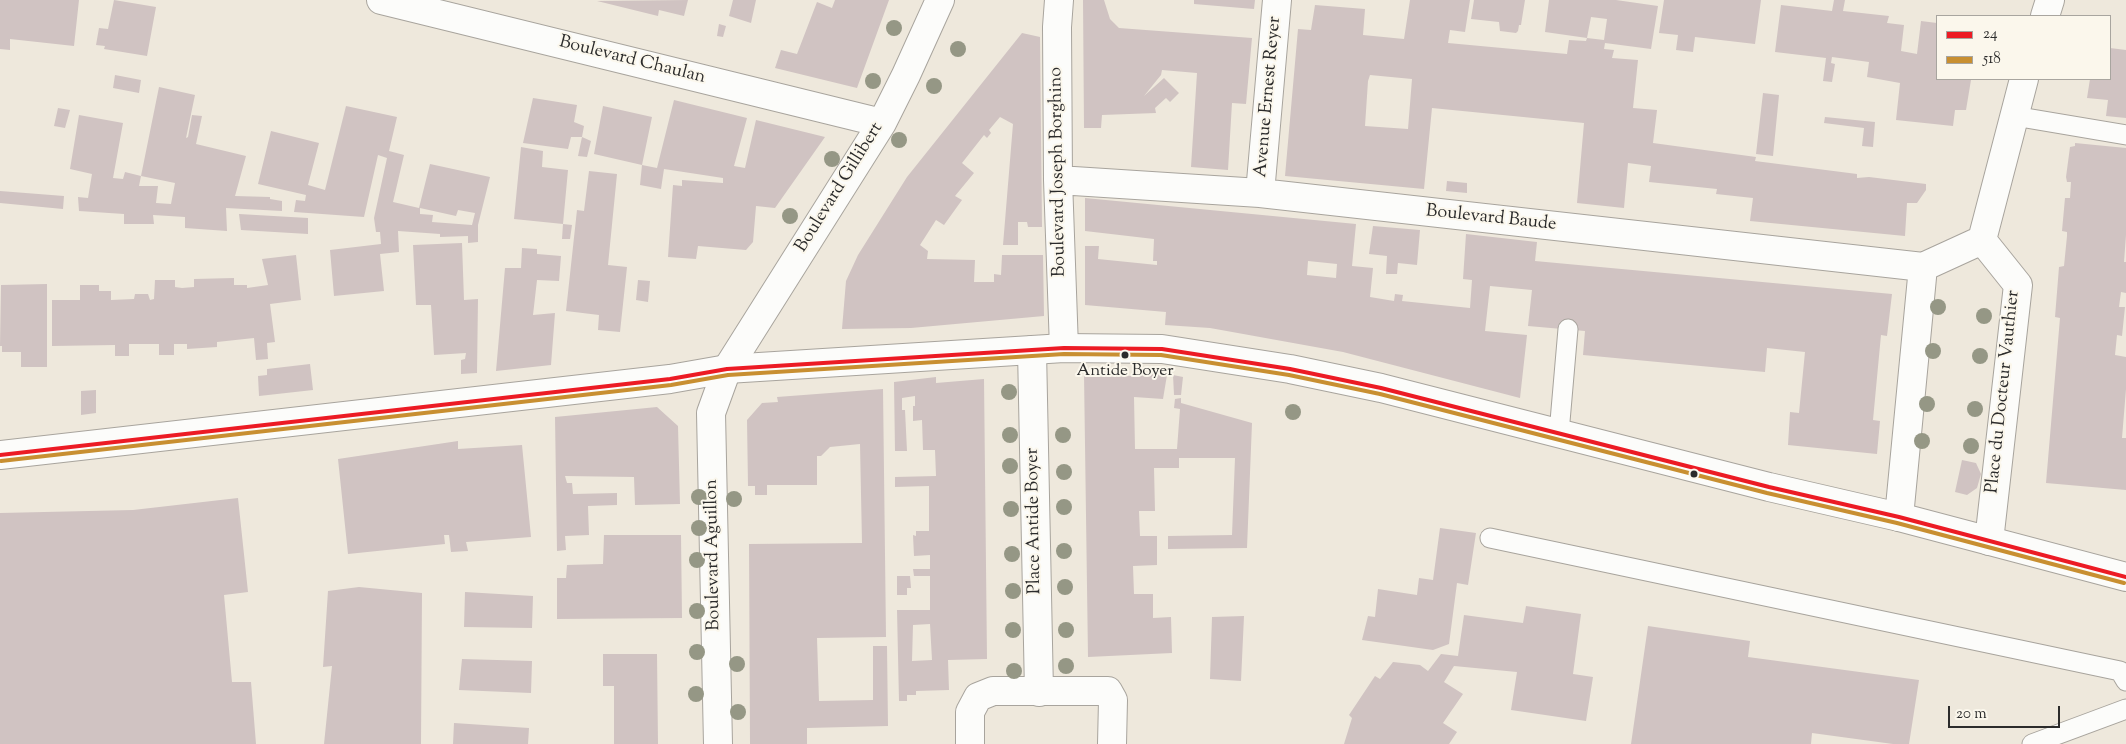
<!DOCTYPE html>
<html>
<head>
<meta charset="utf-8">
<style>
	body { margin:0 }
	#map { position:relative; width:2126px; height:744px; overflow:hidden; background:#eee8dc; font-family:"Sorts Mill Goudy",serif }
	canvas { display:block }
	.legend { position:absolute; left:1936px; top:15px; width:175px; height:65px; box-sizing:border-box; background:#fbf7ec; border:1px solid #a8a59f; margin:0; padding:6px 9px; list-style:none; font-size:15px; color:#2b2b2b }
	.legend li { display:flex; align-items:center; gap:10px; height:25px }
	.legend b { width:25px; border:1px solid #a8a59f }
	.scale { position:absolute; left:1948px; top:706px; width:112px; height:22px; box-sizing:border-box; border:2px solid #2b2b2b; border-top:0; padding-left:6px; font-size:15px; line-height:18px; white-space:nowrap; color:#2b2b2b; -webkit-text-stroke:4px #fbf7ec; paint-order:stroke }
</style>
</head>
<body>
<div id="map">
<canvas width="2126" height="744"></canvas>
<ul class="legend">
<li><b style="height:6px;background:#ec1b24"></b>24</li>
<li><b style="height:6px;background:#c88f31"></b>518</li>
</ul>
<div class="scale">20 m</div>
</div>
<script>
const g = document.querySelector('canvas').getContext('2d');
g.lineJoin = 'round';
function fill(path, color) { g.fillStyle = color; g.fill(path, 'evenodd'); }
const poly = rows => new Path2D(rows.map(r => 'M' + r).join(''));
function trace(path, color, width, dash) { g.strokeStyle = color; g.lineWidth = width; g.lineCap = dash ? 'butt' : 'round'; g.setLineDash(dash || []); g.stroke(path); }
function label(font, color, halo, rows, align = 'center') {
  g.font = font + ' "Sorts Mill Goudy",serif'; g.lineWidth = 4; g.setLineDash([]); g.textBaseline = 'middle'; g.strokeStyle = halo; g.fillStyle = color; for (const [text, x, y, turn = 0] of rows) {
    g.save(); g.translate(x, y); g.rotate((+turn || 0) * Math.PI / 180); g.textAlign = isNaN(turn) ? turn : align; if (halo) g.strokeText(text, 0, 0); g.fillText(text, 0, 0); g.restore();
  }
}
fill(poly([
	[0,0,79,0,74,46,10,39,10,50,0,49],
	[114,0,156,7,147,56,104,49,105,46,96,45,99,28,108,29],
	[688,0,684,16,659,10,658,16,597,1],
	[733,0,756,0,751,23,729,16],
	[835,0,889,0,857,88,775,68,781,50,797,54,817,2,832,8],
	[1083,0,1104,0,1110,19,1119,28,1252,38,1246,104,1232,103,1228,170,1191,167,1197,73,1162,70,1161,75,1144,96,1164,78,1179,93,1170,102,1166,98,1155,108,1156,113,1102,115,1101,128,1084,128],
	[1194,0,1255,0,1254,9,1194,4],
	[1410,0,1470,0,1465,32,1450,30,1448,43,1567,54,1569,40,1586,41,1587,38,1604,40,1607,19,1591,17,1587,38,1545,32,1549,0,1616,0,1658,6,1651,49,1605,43,1604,49,1614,50,1612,58,1638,60,1633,108,1657,110,1653,143,1756,157,1755,161,1857,174,1857,178,1869,177,1926,184,1926,190,1917,203,1907,203,1905,236,1750,221,1753,198,1716,194,1717,189,1649,182,1651,166,1628,163,1624,208,1577,203,1584,123,1432,108,1424,189,1285,176,1298,29,1311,30,1315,5,1365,9,1363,35,1404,39],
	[1370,75,1412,79,1408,129,1365,126,1368,81],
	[1474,0,1525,0,1521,25,1519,25,1518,31,1516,33,1500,31,1499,22,1471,19],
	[1664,0,1761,0,1755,44,1695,37,1693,52,1676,50,1678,35,1659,33],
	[1834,0,1845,0,1843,11,1889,16,1887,23,1904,25,1901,51,1917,54,1921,21,1937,23,1937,79,1971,80,1966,110,1955,110,1953,126,1896,120,1900,83,1867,77,1869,62,1832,57,1831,63,1835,64,1832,82,1823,81,1826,58,1775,52,1781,5,1832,11],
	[719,24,726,26,723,37,717,36],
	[1022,33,1040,37,1042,227,1028,227,1027,222,1018,222,1018,245,1003,245,1013,124,1000,117,989,130,991,133,987,138,984,135,962,163,974,173,955,196,962,200,944,225,936,220,920,245,928,251,927,259,975,260,974,282,994,282,994,274,1001,275,1002,255,1043,255,1044,316,911,328,842,329,846,281,858,255,907,177],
	[2110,48,2126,50,2126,118,2106,116,2108,100,2087,98,2090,79,2110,79],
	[115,75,141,80,139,93,113,88],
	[159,87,195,95,186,138,188,137,192,115,202,116,196,144,246,156,235,196,270,197,270,199,282,201,282,211,226,208,227,231,185,228,185,217,153,215,154,224,124,224,124,214,79,211,78,197,88,198,92,174,70,169,79,115,123,123,113,178,123,179,125,172,141,176,139,186,158,186,156,203,171,204,175,183,141,176],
	[1763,93,1779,95,1773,156,1756,154],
	[533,98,577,105,574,122,584,126,582,137,571,137,568,149,523,143],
	[674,100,747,118,734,166,745,168,756,120,825,137,775,208,756,206,753,242,746,250,698,246,696,259,668,257,673,185,682,186,682,180,723,183,723,178,664,169,661,189,640,185,642,165,657,168],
	[346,106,397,117,389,151,404,155,393,202,419,208,430,164,490,177,478,225,478,242,468,243,468,236,440,237,440,234,398,231,399,252,380,254,384,291,334,296,330,250,381,244,380,232,376,232,374,218,387,158,378,155,364,217,294,212,296,200,305,201,306,195,258,184,271,131,319,143,308,185,325,190],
	[420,208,456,216,458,210,475,213,472,225,432,222,433,215,420,214],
	[603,106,652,117,642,165,594,154],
	[58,108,70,110,65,128,54,126],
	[1825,117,1875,122,1873,147,1862,146,1864,128,1824,123],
	[582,137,591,141,587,157,578,156],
	[2075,143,2126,148,2126,235,2124,262,2126,262,2126,293,2121,292,2119,307,2125,307,2122,336,2117,335,2115,355,2126,357,2126,389,2122,438,2126,438,2126,490,2046,483,2060,318,2055,317,2059,267,2064,266,2067,236,2067,232,2062,231,2065,198,2070,198,2071,182,2067,182,2066,177,2070,147,2075,146],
	[521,147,543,151,542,167,568,170,563,224,514,219],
	[589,171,617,174,608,265,627,267,620,332,598,330,599,315,566,311,577,210,584,211],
	[1447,181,1467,183,1467,193,1446,191],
	[0,191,64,196,63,209,0,203],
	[1085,198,1356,224,1352,266,1373,268,1370,297,1394,301,1395,294,1403,295,1402,301,1470,308,1472,280,1463,279,1466,234,1537,242,1535,261,1892,294,1887,336,1881,335,1873,420,1880,421,1877,454,1788,445,1790,412,1799,413,1805,352,1767,348,1765,372,1583,355,1585,331,1528,326,1532,290,1490,286,1485,331,1527,335,1520,398,1343,352,1210,328,1165,325,1166,312,1085,305,1085,246,1099,246,1098,259,1157,265,1157,261,1153,261,1154,239,1085,231],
	[1308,261,1337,264,1336,278,1307,275],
	[239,214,308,218,308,234,241,230],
	[563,224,572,225,570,239,562,239],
	[1373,226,1420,230,1417,265,1398,263,1397,274,1386,274,1387,256,1369,254],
	[462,243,464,300,478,299,477,373,461,374,461,360,465,359,466,353,434,355,431,305,416,305,413,245],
	[522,248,537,249,537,254,561,256,559,281,537,280,533,315,555,313,551,365,496,371,505,268,521,268],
	[296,255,301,300,270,304,275,342,267,343,268,359,256,360,254,338,217,342,217,347,187,349,187,344,174,344,174,355,159,355,159,344,129,344,129,356,115,356,115,345,52,346,52,300,80,300,80,285,99,285,99,291,111,291,111,300,134,299,135,294,148,294,150,300,154,299,155,280,175,280,175,287,182,288,194,287,194,279,234,278,234,285,247,285,247,288,268,285,262,259],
	[638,280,650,281,648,302,636,300],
	[47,284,47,367,21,367,21,352,2,352,2,346,0,346,1,285],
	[310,364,313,390,259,396,258,376,267,375,267,369],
	[1132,373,1167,375,1163,399,1134,397,1135,449,1177,449,1180,409,1174,408,1175,399,1181,398,1181,403,1252,423,1247,548,1168,549,1168,536,1232,535,1235,458,1179,458,1179,468,1154,468,1155,511,1139,511,1140,536,1157,536,1157,565,1133,566,1134,594,1153,594,1153,618,1171,617,1172,653,1088,657,1084,374,1133,376],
	[1173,375,1183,377,1181,395,1174,395],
	[936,377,936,383,984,379,987,659,948,660,949,690,916,691,916,695,907,695,907,701,899,701,897,610,930,610,930,576,914,576,913,569,930,569,930,555,914,556,913,535,916,536,916,531,929,531,929,486,895,487,895,477,936,476,935,450,923,450,922,420,913,421,913,406,915,406,915,396,902,398,902,410,905,410,907,451,895,451,894,382],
	[930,624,932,660,912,661,913,625],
	[883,389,886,637,817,638,819,701,873,700,873,646,887,646,888,726,807,728,807,744,750,744,749,544,862,543,860,444,830,447,821,456,817,456,817,485,767,485,767,495,755,495,755,486,748,486,747,420,762,403,778,402,777,397],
	[96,390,96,413,81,415,81,391],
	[657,407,678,426,680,504,635,505,634,477,565,476,567,483,572,483,573,494,617,493,617,505,588,506,589,535,565,536,566,550,557,551,555,417],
	[458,441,458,449,522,445,531,537,466,542,468,551,451,552,449,535,444,535,445,544,348,554,338,459],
	[1962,460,1976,463,1981,474,1977,488,1967,495,1955,492],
	[238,498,248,592,224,595,232,682,251,682,256,744,0,744,0,513,133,510],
	[1440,528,1476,533,1468,585,1457,583,1449,644,1433,650,1362,640,1368,616,1375,617,1378,589,1417,595,1419,578,1433,580],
	[604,535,681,535,682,618,557,619,557,578,566,578,567,565,603,564],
	[897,576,910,576,911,588,907,588,907,595,897,595],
	[359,587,422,593,421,744,324,744,332,666,323,667,328,591],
	[465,592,533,596,532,628,464,627],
	[1526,606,1581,614,1573,674,1593,677,1586,721,1511,710,1517,672,1454,666,1444,682,1463,694,1443,723,1457,732,1449,744,1344,744,1352,718,1349,715,1375,676,1380,679,1393,662,1420,665,1428,671,1441,654,1458,656,1464,615,1523,623],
	[1244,616,1241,681,1210,679,1212,617],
	[1648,626,1750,641,1748,657,1919,680,1909,744,1893,744,1812,733,1811,744,1631,744],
	[603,654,657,654,658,744,614,744,614,686,603,686],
	[462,659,532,661,531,693,459,690],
	[454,723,529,728,528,744,453,744]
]), '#d0c3c2');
const lane = poly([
	[2014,116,2126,135],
	[1559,433,1568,329],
	[1490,538,2120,671,2126,681],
	[2032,744,2126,709]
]);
const street = poly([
	[381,0,882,123],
	[1059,0,1057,27,1058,180,1064,348],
	[2045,16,2050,0],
	[1058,180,1260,193,1923,267],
	[1260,193,1277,0],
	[1982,240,2018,285,1989,541],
	[1982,240,2024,79],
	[1923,267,1982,240],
	[1032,350,1039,692],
	[1899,517,1923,267],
	[718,744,711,413,727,369,882,123,906,75,940,0],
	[970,744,970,712,978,697,993,691,1108,691,1113,700,1112,744]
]);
const secondary = poly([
	[0,455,670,379,727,369,1064,348,1162,349,1290,369,1381,388,1769,487,1899,517,2126,577]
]);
trace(lane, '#a8a49d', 21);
trace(street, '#a8a49d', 30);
trace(secondary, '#a8a49d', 30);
trace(lane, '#fcfcfa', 19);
trace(street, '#fcfcfa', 28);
trace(secondary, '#fcfcfa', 28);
trace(poly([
	[0,455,670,379,727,369,1064,348,1162,349,1290,369,1381,388,1769,487,1899,517,2126,577]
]), '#ec1b24', 4);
trace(poly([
	[1,461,671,385,728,375,1064,354,1161,355,1289,375,1380,394,1767,493,1897,523,2124,583]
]), '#c88f31', 4);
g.fillStyle = '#959785';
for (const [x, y] of [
	[894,28],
	[958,49],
	[873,81],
	[934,86],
	[899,140],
	[832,159],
	[790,216],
	[1938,307],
	[1984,316],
	[1933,351],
	[1980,356],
	[1009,392],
	[1927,404],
	[1975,409],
	[1293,412],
	[1010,435],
	[1063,435],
	[1922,441],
	[1971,446],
	[1010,466],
	[1064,472],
	[699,497],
	[734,499],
	[1064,507],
	[1011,509],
	[699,528],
	[1064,551],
	[1012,554],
	[697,560],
	[1065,587],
	[1013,591],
	[697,611],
	[1013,630],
	[1066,630],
	[697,652],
	[737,664],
	[1066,666],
	[1014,671],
	[696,694],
	[738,712]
]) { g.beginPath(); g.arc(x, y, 8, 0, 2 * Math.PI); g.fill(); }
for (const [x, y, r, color] of [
	[1125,355,4.5,"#2b2b2b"],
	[1694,474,4.5,"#2b2b2b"]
]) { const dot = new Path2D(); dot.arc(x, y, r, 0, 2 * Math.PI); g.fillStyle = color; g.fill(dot); trace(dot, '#fbf7ec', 2); }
label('17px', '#2b2b2b', '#fbf7ec', [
	["Antide Boyer",1125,372]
]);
label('18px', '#2b2b2b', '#fbf7ec', [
	["Boulevard Chaulan",632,61,14],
	["Avenue Ernest Reyer",1269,97,-85],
	["Boulevard Joseph Borghino",1059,172,-91],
	["Boulevard Gillibert",840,188,-58],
	["Boulevard Baude",1491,219,6],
	["Place du Docteur Vauthier",2004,392,-84],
	["Place Antide Boyer",1035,521,-91],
	["Boulevard Aguillon",714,555,-91]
]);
</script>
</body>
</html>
